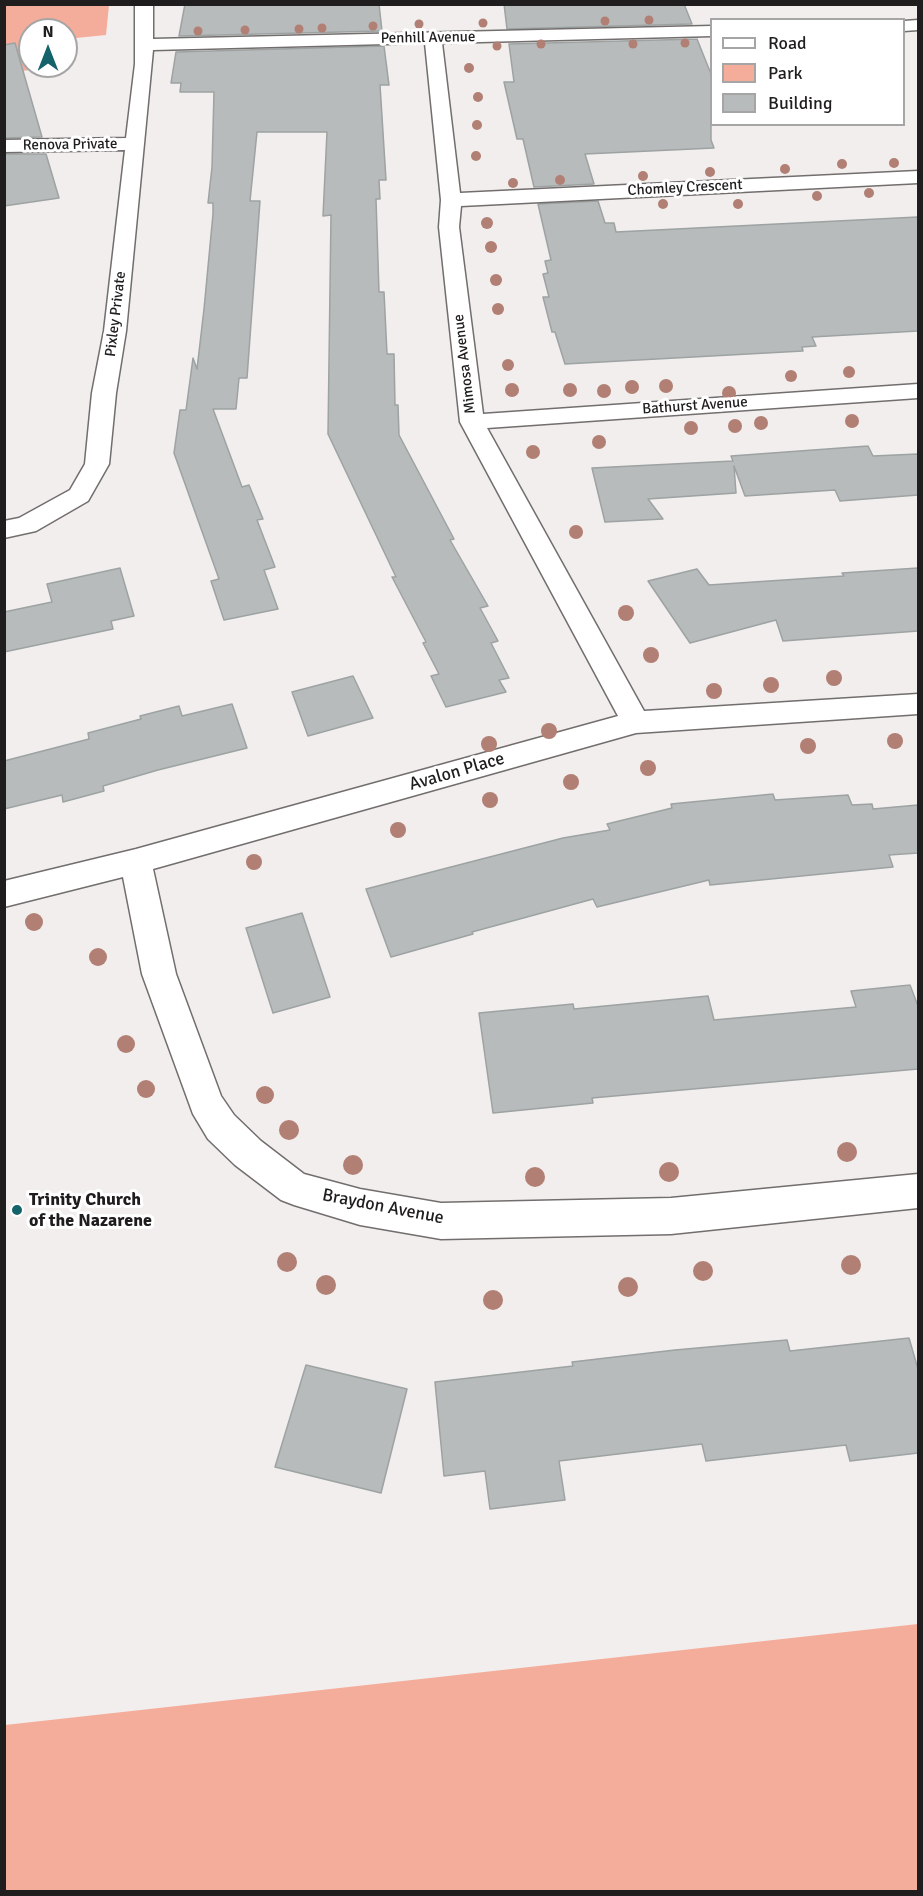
<!DOCTYPE html>
<html>
<head>
<meta charset="utf-8">
<style>
	body { margin:0 }
	#map { position:relative; width:923px; height:1896px; overflow:hidden; background:#f2eeed; font-family:Signika,sans-serif }
	canvas { display:block }
	.frame { position:absolute; inset:0; border:6px solid #1f1d1d; pointer-events:none }
	.legend { position:absolute; left:710px; top:18px; width:195px; height:108px; box-sizing:border-box; background:#fff; border:2px solid #a5a5a5; margin:0; padding:8px 10px; list-style:none; font-size:18px; color:#1f1d1d }
	.legend li { display:flex; align-items:center; gap:12px; height:30px }
	.legend b { width:30px; border:2px solid #a5a5a5 }
	.north { position:absolute; left:18px; top:18px; width:60px; height:60px; box-sizing:border-box; background:#fff; border:2px solid #a5a5a5; border-radius:50%; rotate:0deg; font-size:16px; font-weight:700; line-height:24px; text-align:center; color:#1f1d1d }
	.north::after { content:''; display:block; margin:auto; width:21px; height:27px; background:#14636b; clip-path:polygon(50% 0,100% 100%,50% 72%,0 100%) }
</style>
</head>
<body>
<div id="map">
<canvas width="923" height="1896"></canvas>
<div class="frame"></div>
<ul class="legend">
<li><b style="height:8px;background:#fff"></b>Road</li>
<li><b style="height:16px;background:#f5ad9b"></b>Park</li>
<li><b style="height:16px;background:#b7bbbc"></b>Building</li>
</ul>
<div class="north">N</div>
</div>
<script>
const g = document.querySelector('canvas').getContext('2d');
g.lineJoin = 'round';
function fill(path, color) { g.fillStyle = color; g.fill(path, 'evenodd'); }
const poly = rows => new Path2D(rows.map(r => 'M' + r).join(''));
function trace(path, color, width, dash) { g.strokeStyle = color; g.lineWidth = width; g.lineCap = dash ? 'butt' : 'round'; g.setLineDash(dash || []); g.stroke(path); }
function label(font, color, halo, rows, align = 'center') {
  g.font = font + ' Signika,sans-serif'; g.lineWidth = 6; g.setLineDash([]); g.textBaseline = 'middle'; g.strokeStyle = halo; g.fillStyle = color; for (const [text, x, y, turn = 0] of rows) {
    g.save(); g.translate(x, y); g.rotate((+turn || 0) * Math.PI / 180); g.textAlign = isNaN(turn) ? turn : align; if (halo) g.strokeText(text, 0, 0); g.fillText(text, 0, 0); g.restore();
  }
}
fill(poly([
	[4,5,109,5,106,35,66,39,66,30,30,30,30,66,53,66,5,74],
	[918,1624,918,1891,5,1891,5,1725]
]), '#f5ad9b');
const building = poly([
	[185,4,379,4,382,31,179,36,185,4],
	[504,4,684,4,692,24,507,29,504,4],
	[697,39,711,74,711,140,714,148,585,154,594,184,534,187,523,139,517,139,504,82,514,82,509,44,697,39],
	[15,43,42,137,4,138,4,45,15,43],
	[384,46,389,85,380,85,386,180,379,180,380,199,376,199,379,292,384,292,387,354,394,354,395,405,398,405,399,435,454,539,450,540,488,606,480,608,498,641,491,643,509,678,499,680,506,692,446,707,431,676,439,674,423,643,426,642,392,577,396,577,328,434,331,215,323,216,327,132,257,132,250,201,260,201,247,378,239,378,236,409,213,409,242,487,249,485,263,519,257,520,275,567,264,570,278,609,224,620,211,581,219,579,174,453,180,410,186,410,193,358,197,369,204,309,213,214,213,203,208,203,212,167,214,92,180,92,181,83,171,83,176,52,384,46],
	[4,154,46,154,59,198,4,206,4,154],
	[598,201,605,223,614,223,616,232,918,217,918,331,812,337,816,346,802,347,803,351,565,364,555,332,552,332,543,297,549,297,543,274,548,273,545,261,551,260,538,204,598,201],
	[868,446,873,456,918,454,918,495,840,501,835,490,745,496,734,466,736,493,648,499,663,519,605,522,592,468,733,461,731,456,868,446],
	[120,568,134,616,111,621,113,629,4,652,4,612,52,602,47,584,120,568],
	[918,568,918,631,783,641,776,620,690,643,648,581,697,569,709,585,844,576,842,573,918,568],
	[353,676,373,718,308,736,292,692,353,676],
	[232,704,247,748,158,770,103,786,104,791,63,802,62,795,4,809,4,761,89,739,88,733,141,719,140,716,179,706,182,716,232,704],
	[773,794,775,800,848,795,852,805,872,804,873,809,918,805,918,853,889,855,893,867,710,885,709,880,597,907,593,899,472,932,473,934,391,957,366,889,563,838,610,830,607,824,672,808,671,804,773,794],
	[302,913,330,997,273,1013,246,928,302,913],
	[910,985,918,1006,918,1069,592,1098,593,1103,493,1113,479,1013,573,1004,574,1009,708,996,714,1020,856,1007,851,991,910,985],
	[909,1338,918,1369,918,1453,850,1461,846,1445,706,1461,702,1444,559,1461,565,1500,490,1509,485,1471,444,1476,435,1382,573,1366,572,1362,675,1350,787,1340,790,1351,909,1338],
	[306,1365,407,1389,381,1493,275,1467,306,1365]
]);
fill(building, '#b7bbbc');
trace(building, '#9da2a2', 1.5);
const minor = poly([
	[135,4,153,4,153,39,712,26,712,36,442,43,460,193,918,171,918,183,461,206,459,227,483,414,918,384,918,398,487,428,644,711,918,694,918,714,636,733,153,869,176,974,221,1096,234,1115,261,1141,304,1174,360,1189,441,1203,671,1198,918,1174,918,1208,671,1234,441,1239,360,1225,294,1205,281,1200,235,1165,208,1139,193,1114,142,974,123,877,4,907,4,881,136,849,618,716,460,422,439,227,441,200,425,43,153,50,126,331,116,393,109,464,88,501,36,531,4,538,4,521,19,518,70,490,85,464,92,393,104,331,125,150,4,152,4,140,126,138,135,64,135,4],
	[918,20,918,30,904,31,904,21,918,20]
]);
trace(minor, '#726e6d', 3);
fill(minor, '#fff');
g.fillStyle = '#b17f73';
for (const [x, y, r] of [
	[649,20,4.5],
	[605,21,4.5],
	[483,23,4.5],
	[419,24,4.5],
	[373,26,4.5],
	[322,28,4.5],
	[299,29,4.5],
	[245,30,4.5],
	[198,31,4.5],
	[685,43,4.5],
	[541,44,4.5],
	[633,44,4.5],
	[497,46,4.5],
	[469,68,5],
	[478,97,5],
	[477,125,5],
	[476,156,5],
	[894,163,5],
	[842,164,5],
	[785,169,5],
	[710,172,5],
	[643,176,5],
	[560,180,5],
	[513,183,5],
	[869,193,5],
	[817,196,5],
	[663,204,5],
	[738,204,5],
	[487,223,6],
	[491,247,6],
	[496,280,6],
	[498,309,6],
	[508,365,6],
	[849,372,6],
	[791,376,6],
	[666,386,7],
	[632,387,7],
	[512,390,7],
	[570,390,7],
	[604,391,7],
	[729,393,7],
	[852,421,7],
	[761,423,7],
	[735,426,7],
	[691,428,7],
	[599,442,7],
	[533,452,7],
	[576,532,7],
	[626,613,8],
	[651,655,8],
	[834,678,8],
	[771,685,8],
	[714,691,8],
	[549,731,8],
	[895,741,8],
	[489,744,8],
	[808,746,8],
	[648,768,8],
	[571,782,8],
	[490,800,8],
	[398,830,8],
	[254,862,8],
	[34,922,9],
	[98,957,9],
	[126,1044,9],
	[146,1089,9],
	[265,1095,9],
	[289,1130,10],
	[847,1152,10],
	[353,1165,10],
	[669,1172,10],
	[535,1177,10],
	[287,1262,10],
	[851,1265,10],
	[703,1271,10],
	[326,1285,10],
	[628,1287,10],
	[493,1300,10]
]) { g.beginPath(); g.arc(x, y, r, 0, 2 * Math.PI); g.fill(); }
for (const [x, y, r, color] of [
	[17,1210,6,"#14636b"]
]) { const dot = new Path2D(); dot.arc(x, y, r, 0, 2 * Math.PI); g.fillStyle = color; g.fill(dot); trace(dot, '#fff', 2); }
label('15px', '#1f1d1d', '#fff', [
	["Penhill Avenue",428,38,-1],
	["Renova Private",70,145,-1],
	["Chomley Crescent",685,188,-3],
	["Pixley Private",116,314,-83],
	["Mimosa Avenue",465,364,-97],
	["Bathurst Avenue",695,406,-4]
]);
label('18px', '#1f1d1d', '#fff', [
	["Avalon Place",457,772,-16],
	["Braydon Avenue",383,1207,11]
]);
label('bold 18px', '#1f1d1d', '#fff', [
	["Trinity Church",29,1200],
	["of the Nazarene",29,1221]
], 'left');
</script>
</body>
</html>
